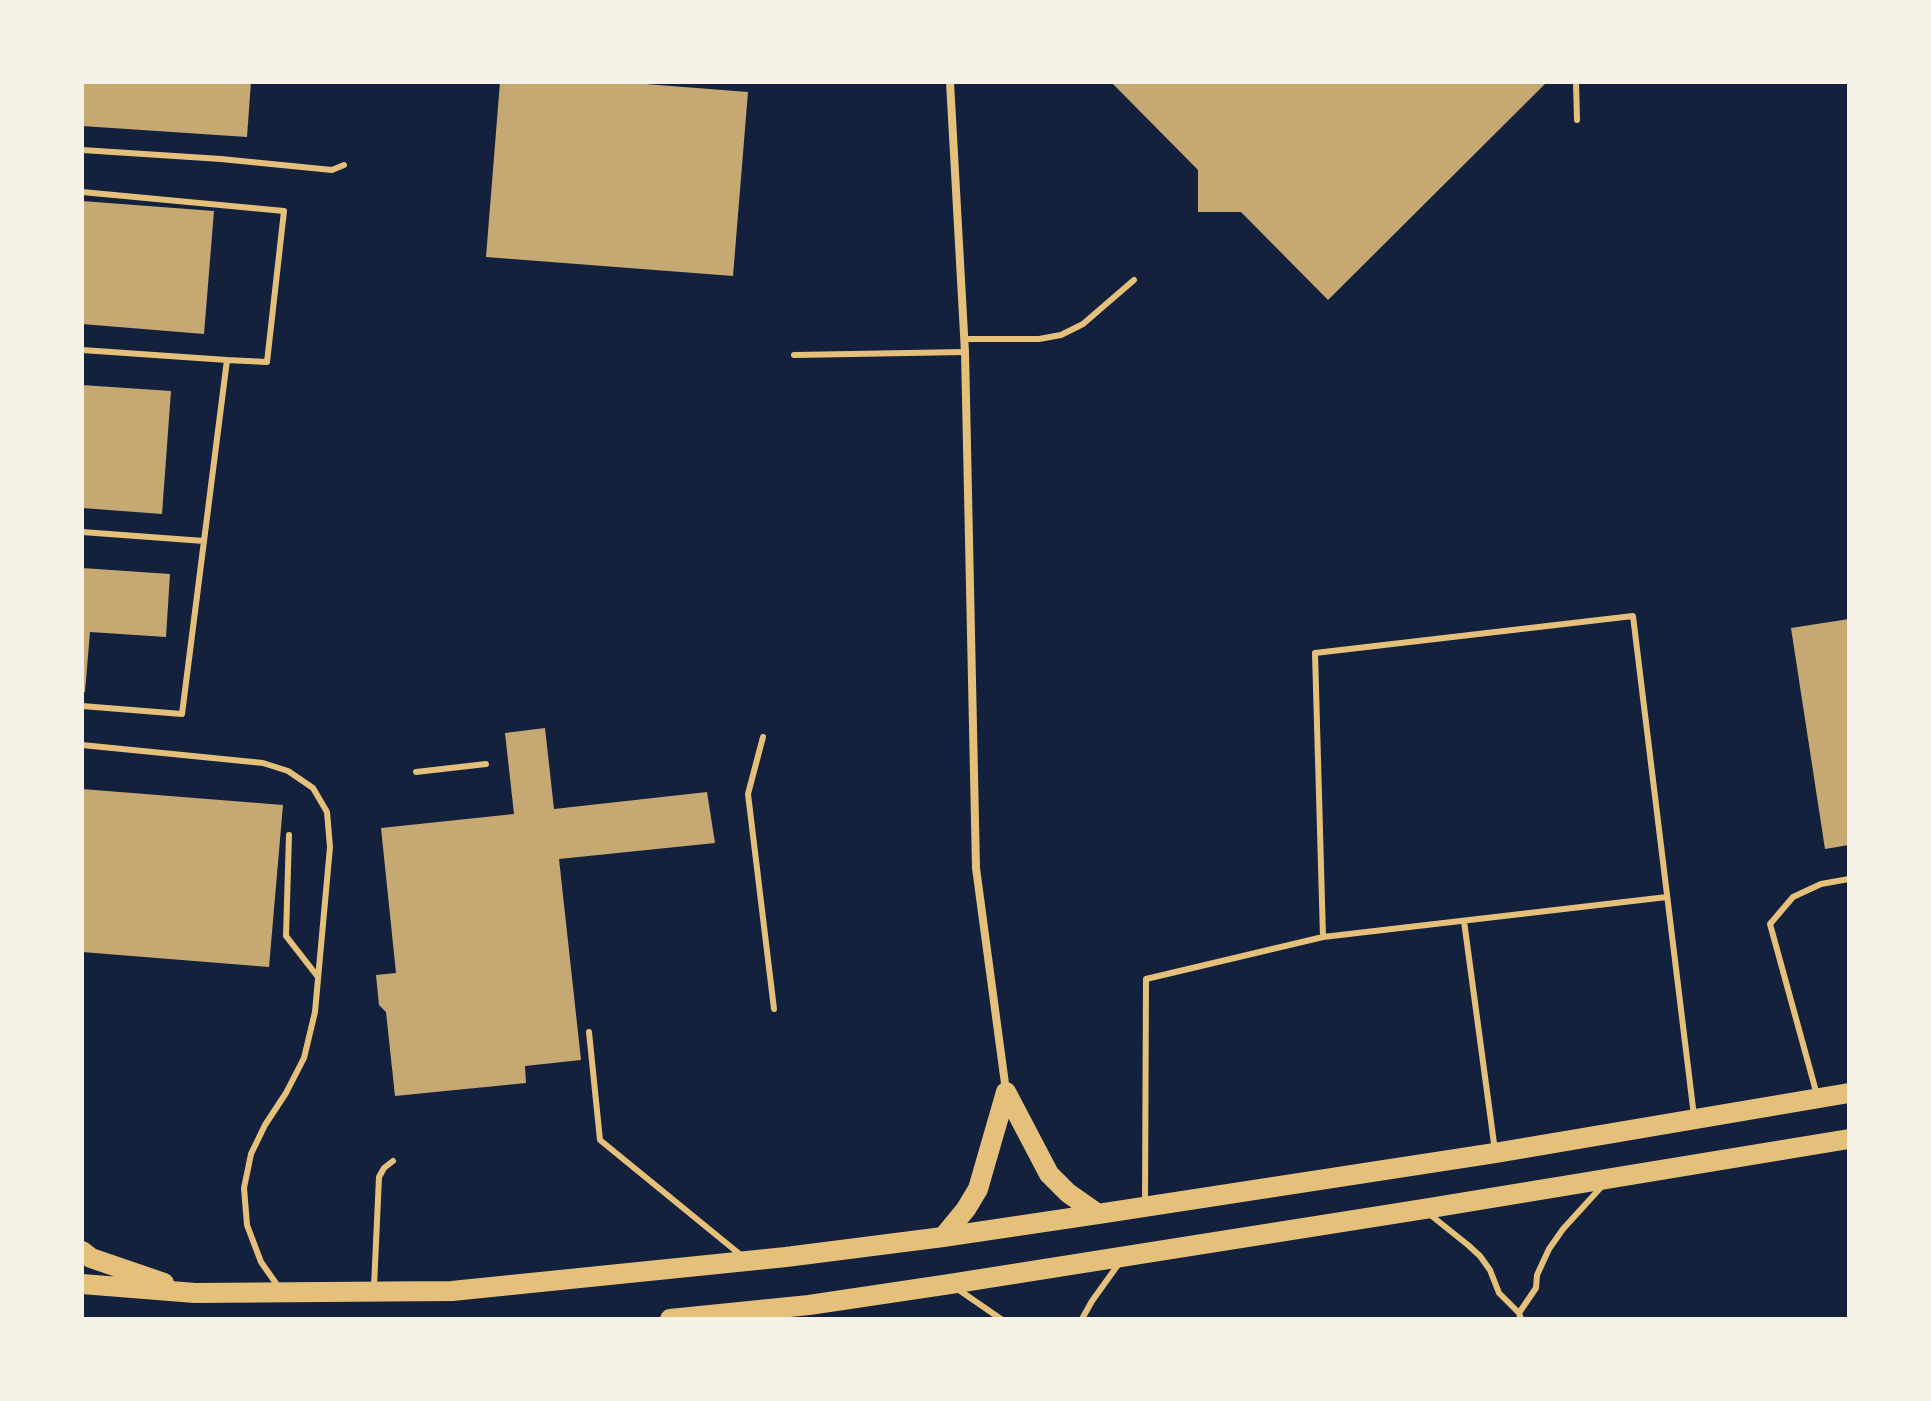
<!DOCTYPE html>
<html>
<head>
<meta charset="utf-8">
<style>
	body { margin:0 }
	#map { position:relative; width:1931px; height:1401px; overflow:hidden; background:#14213d; font-family:"Nunito Sans",sans-serif }
	canvas { display:block }
	.frame { position:absolute; inset:0; border:84px solid #f6f1e7; pointer-events:none }
</style>
</head>
<body>
<div id="map">
<canvas width="1931" height="1401"></canvas>
<div class="frame"></div>
</div>
<script>
const g = document.querySelector('canvas').getContext('2d');
g.lineJoin = 'round';
function fill(path, color) { g.fillStyle = color; g.fill(path, 'evenodd'); }
const poly = rows => new Path2D(rows.map(r => 'M' + r).join(''));
function trace(path, color, width, dash) { g.strokeStyle = color; g.lineWidth = width; g.lineCap = dash ? 'butt' : 'round'; g.setLineDash(dash || []); g.stroke(path); }
fill(poly([
	[82,82,251,82,247,137,82,126],
	[500,82,620,82,748,92,733,276,486,257],
	[1111,82,1547,82,1328,300,1241,212,1198,212,1198,170],
	[82,201,214,211,204,334,82,324],
	[82,385,171,391,162,514,82,508],
	[82,568,170,574,166,637,90,632,85,692,82,692],
	[1849,619,1849,845,1825,849,1791,628],
	[545,728,554,809,707,792,715,843,559,859,581,1060,525,1066,526,1083,395,1096,386,1012,379,1005,376,975,396,973,381,828,514,814,505,733],
	[82,789,283,805,269,967,82,952]
]), '#c6a872');
trace(poly([
	[1576,82,1577,120],
	[82,150,221,159,332,170,344,165],
	[82,192,284,211,267,362,227,360],
	[964,339,1039,339,1061,335,1083,324,1134,280],
	[82,350,227,360,182,714,82,706],
	[794,355,965,352],
	[82,532,204,541],
	[763,737,748,794,774,1009],
	[82,745,263,763,288,771,313,788,327,812,330,847,315,1012,304,1058,286,1093,265,1125,251,1154,244,1188,247,1225,261,1262,280,1289],
	[416,772,486,764],
	[289,835,286,936,318,977],
	[1464,921,1495,1151],
	[1323,937,1667,897],
	[589,1032,600,1140,742,1256],
	[1817,1095,1770,924,1793,897,1821,884,1849,879],
	[1145,1202,1146,979,1323,937,1315,653,1633,616,1694,1116],
	[1428,1213,1468,1245,1480,1256,1490,1270,1499,1293,1519,1313,1521,1319],
	[374,1287,379,1177,384,1168,393,1161],
	[956,1288,1001,1319],
	[1519,1313,1536,1288,1537,1275,1549,1249,1563,1229,1604,1184],
	[1082,1319,1092,1301,1120,1262]
]), '#e5c07b', 6);
trace(poly([
	[950,82,965,352,976,868,1006,1091]
]), '#e5c07b', 8);
trace(poly([
	[1006,1092,1049,1174,1068,1193,1098,1214],
	[943,1237,966,1209,978,1189,1006,1092],
	[82,1251,91,1258,164,1283],
	[82,1284,195,1293,452,1291,786,1257,943,1237,1098,1214,1495,1153,1849,1093],
	[670,1319,809,1305,950,1284,1424,1209,1849,1139]
]), '#e5c07b', 20);
</script>
</body>
</html>
